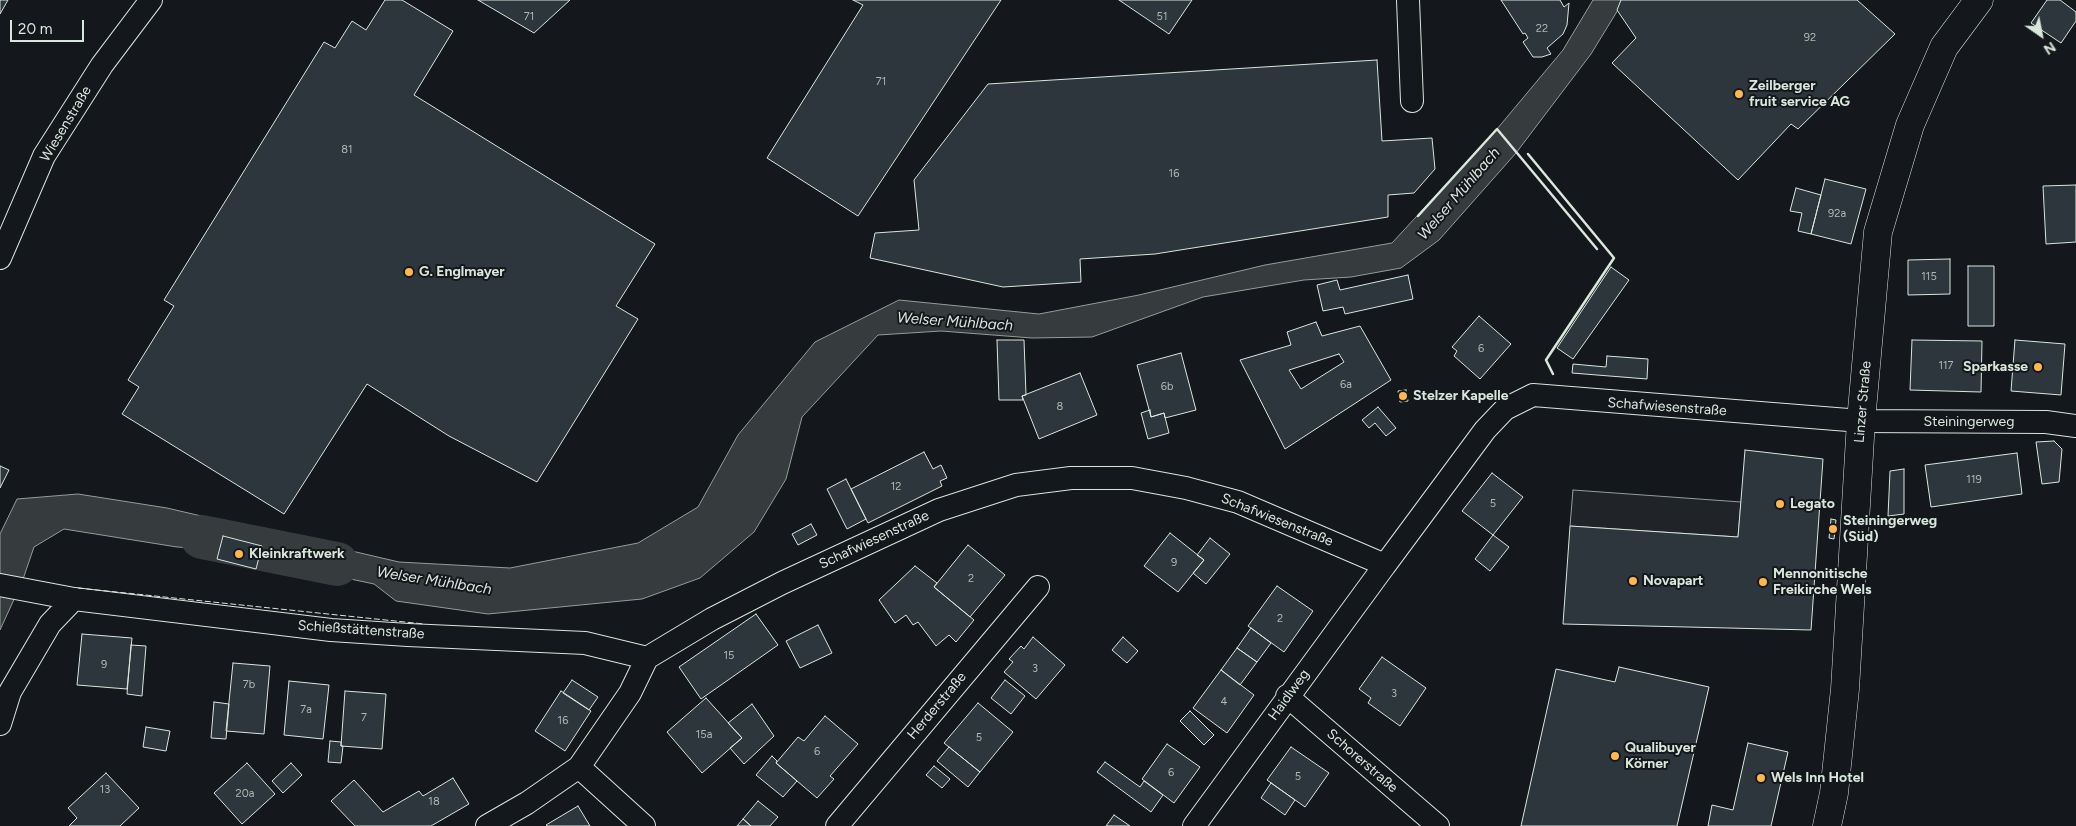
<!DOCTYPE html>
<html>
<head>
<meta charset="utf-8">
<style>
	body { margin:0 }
	#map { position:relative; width:2076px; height:826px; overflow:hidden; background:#14181c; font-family:Figtree,sans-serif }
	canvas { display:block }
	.north { position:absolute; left:2016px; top:10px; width:50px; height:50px; -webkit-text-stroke:4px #14181c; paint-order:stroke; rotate:147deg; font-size:14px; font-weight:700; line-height:20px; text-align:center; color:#d8e6dc }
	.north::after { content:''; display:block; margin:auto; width:18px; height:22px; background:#d8e6dc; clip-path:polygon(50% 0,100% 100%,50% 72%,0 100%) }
	.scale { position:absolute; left:10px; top:20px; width:74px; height:22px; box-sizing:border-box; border:2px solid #d8e6dc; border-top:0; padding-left:6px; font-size:15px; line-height:18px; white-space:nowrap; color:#d8e6dc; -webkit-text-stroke:4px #14181c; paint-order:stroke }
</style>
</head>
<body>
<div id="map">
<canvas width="2076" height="826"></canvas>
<div class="north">N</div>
<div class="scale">20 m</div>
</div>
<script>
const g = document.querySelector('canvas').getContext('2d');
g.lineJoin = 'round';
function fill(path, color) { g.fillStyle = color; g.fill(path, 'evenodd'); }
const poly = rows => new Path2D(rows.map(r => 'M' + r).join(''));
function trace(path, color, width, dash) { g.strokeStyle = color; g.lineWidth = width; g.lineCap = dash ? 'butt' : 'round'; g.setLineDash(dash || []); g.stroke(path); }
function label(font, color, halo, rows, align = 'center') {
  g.font = font + ' Figtree,sans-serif'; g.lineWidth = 4; g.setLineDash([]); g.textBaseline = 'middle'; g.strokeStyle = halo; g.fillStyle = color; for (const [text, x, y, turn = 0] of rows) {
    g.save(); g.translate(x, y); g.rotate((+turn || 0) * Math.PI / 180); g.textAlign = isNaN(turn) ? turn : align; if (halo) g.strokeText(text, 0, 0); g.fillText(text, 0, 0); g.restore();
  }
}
const green = poly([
	[1573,490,1741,502,1738,537,1570,526,1573,490]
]);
fill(green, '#202428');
trace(green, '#939e99', 1);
const water = poly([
	[1593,0,1624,0,1591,54,1516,153,1439,240,1401,268,1351,277,1304,280,1203,297,1092,337,1032,338,941,331,878,335,802,417,786,479,754,532,700,578,642,599,488,614,396,601,374,584,275,563,277,552,222,541,211,549,177,547,64,529,34,547,22,582,0,630,0,534,17,499,78,494,167,508,399,562,510,568,638,543,698,507,738,435,815,342,899,300,1039,314,1139,295,1265,265,1392,243,1497,129,1563,50,1593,0]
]);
fill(water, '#363b3e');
trace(water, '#939e99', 1);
trace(poly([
	[202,537,337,564]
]), '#363b3e', 44);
const building = poly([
	[0,0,8,0,0,14,0,0],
	[385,0,402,0,453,31,414,95,655,244,616,306,638,319,537,482,449,436,367,384,284,514,122,414,139,387,128,380,174,306,164,300,324,42,335,48,352,21,366,30,385,0],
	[478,0,570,0,534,33,478,0],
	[853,0,1001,0,858,216,767,158,863,5,853,0],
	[1119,0,1192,0,1169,34,1119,0],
	[1501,0,1560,0,1564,7,1569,3,1567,25,1563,34,1547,48,1551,54,1542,57,1533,57,1523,42,1528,38,1525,33,1523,34,1501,0],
	[1621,0,1857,0,1895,34,1798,129,1791,124,1738,180,1612,63,1636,38,1617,10,1621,0],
	[2047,0,2060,0,2076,12,2076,21,2061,43,2031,23,2047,0],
	[1377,60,1382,141,1432,138,1435,169,1414,193,1388,195,1388,217,1155,254,1080,259,1081,282,1003,287,870,258,875,233,919,230,914,180,988,84,1377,60],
	[1825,179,1866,189,1851,244,1811,234,1825,179],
	[2076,185,2076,242,2046,244,2043,186,2076,185],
	[1796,188,1821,195,1811,234,1798,231,1802,213,1790,211,1796,188],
	[1950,259,1950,294,1908,295,1908,260,1950,259],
	[1968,266,1994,266,1994,326,1968,326,1968,266],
	[1611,267,1629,280,1573,359,1557,348,1611,267],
	[1408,275,1413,299,1345,314,1343,307,1323,311,1317,285,1337,280,1340,290,1408,275],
	[1479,316,1511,344,1480,379,1454,356,1457,351,1452,347,1479,316],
	[1316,322,1322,336,1360,326,1391,380,1285,449,1240,360,1291,345,1287,332,1316,322],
	[1339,354,1344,362,1301,389,1289,370,1339,354],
	[997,340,1024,340,1026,395,1022,396,1023,400,999,400,997,340],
	[1912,340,1982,341,1981,392,1910,390,1912,340],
	[2015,340,2065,344,2061,395,2011,391,2015,340],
	[1181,353,1196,410,1165,418,1164,413,1151,417,1137,365,1181,353],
	[1607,356,1648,359,1647,379,1572,373,1573,364,1606,367,1607,356],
	[1080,373,1097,415,1039,439,1022,396,1080,373],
	[1406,390,1408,401,1400,402,1398,391,1406,390],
	[1378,407,1396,428,1386,436,1375,423,1369,428,1362,420,1378,407],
	[1150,410,1151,417,1164,413,1169,433,1148,439,1141,413,1150,410],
	[2054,441,2062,449,2059,482,2042,484,2036,442,2054,441],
	[1745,450,1823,459,1811,630,1563,624,1570,526,1738,537,1745,450],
	[924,452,933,469,941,465,947,478,940,481,942,486,868,523,851,489,924,452],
	[2017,453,2022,494,1931,507,1925,465,2017,453],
	[0,466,9,470,0,488,0,466],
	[1904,469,1904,514,1888,516,1890,471,1904,469],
	[1492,473,1523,497,1493,535,1462,511,1492,473],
	[846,479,866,519,847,529,827,489,846,479],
	[1831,519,1836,520,1834,539,1829,538,1831,519],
	[811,524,817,535,798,545,792,534,811,524],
	[1170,533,1204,560,1178,592,1144,566,1170,533],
	[1493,535,1509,547,1490,571,1475,559,1493,535],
	[223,536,262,546,256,569,217,559,223,536],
	[1210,538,1230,554,1206,584,1193,573,1204,560,1197,555,1210,538],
	[968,545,1005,575,970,617,934,587,968,545],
	[915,566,937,583,934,587,974,620,956,642,949,635,936,646,918,622,913,625,906,615,895,623,879,600,915,566],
	[1277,586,1313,611,1284,652,1248,626,1277,586],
	[756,614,778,645,701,699,679,667,756,614],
	[818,625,832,653,800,668,786,641,818,625],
	[1251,628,1271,643,1257,662,1237,648,1251,628],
	[82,634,132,638,127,689,77,685,82,634],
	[1033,637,1065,665,1036,699,1004,672,1013,662,1009,659,1021,646,1024,649,1033,637],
	[1123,637,1138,651,1127,663,1112,650,1123,637],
	[131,645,146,646,142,696,127,694,131,645],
	[1237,648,1257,662,1240,685,1221,670,1237,648],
	[1382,657,1426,688,1400,726,1368,703,1371,698,1359,689,1382,657],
	[233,663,270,666,264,734,226,731,233,663],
	[1619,667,1709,687,1677,826,1521,826,1556,669,1615,682,1619,667],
	[1221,670,1254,695,1227,733,1193,708,1221,670],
	[572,680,598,697,589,710,563,693,572,680],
	[1005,680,1025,696,1011,714,991,698,1005,680],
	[289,681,329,685,323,739,284,735,289,681],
	[345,691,386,694,382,749,341,746,345,691],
	[561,691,591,711,565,751,535,731,561,691],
	[706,698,742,738,702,773,667,732,706,698],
	[214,702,229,704,226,739,211,738,214,702],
	[978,703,1013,732,980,772,944,743,978,703],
	[752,704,774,736,744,764,730,748,742,738,728,723,752,704],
	[1190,711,1214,735,1204,745,1180,721,1190,711],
	[825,716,858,744,830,776,834,779,817,798,776,763,798,737,804,741,825,716],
	[146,727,170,731,166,751,143,747,146,727],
	[330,741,341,742,341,746,343,746,341,763,328,762,330,741],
	[1748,743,1788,752,1771,826,1708,826,1712,805,1733,810,1748,743],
	[1167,744,1200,767,1174,803,1142,779,1167,744],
	[949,747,980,772,968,787,937,761,949,747],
	[1291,747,1329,773,1305,807,1267,780,1291,747],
	[772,756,777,761,776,763,797,781,783,797,756,775,772,756],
	[1105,762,1140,787,1144,781,1163,795,1151,812,1097,772,1105,762],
	[247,763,275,794,242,824,214,793,247,763],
	[291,763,302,775,283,793,272,781,291,763],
	[934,766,950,779,942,788,926,775,934,766],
	[106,773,139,808,120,826,69,826,77,818,68,808,106,773],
	[453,778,469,804,431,826,355,826,331,801,354,780,383,812,419,791,423,796,453,778],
	[1271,783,1295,800,1285,815,1261,798,1271,783],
	[758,801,778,817,770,826,751,826,743,819,758,801],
	[578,806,590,826,547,826,546,825,578,806],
	[1114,815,1130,826,1106,826,1114,815],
	[743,819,751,826,737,826,743,819]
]);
fill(building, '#2c363c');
trace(building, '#d8e6dc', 1);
const minor = poly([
	[1408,0,1412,101],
	[0,258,44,156,102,65,151,0],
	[0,585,74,599],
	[1287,696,1438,826],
	[0,724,10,692,50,624,74,599,331,630,408,635,585,643,647,658],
	[579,767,644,826],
	[487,826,527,803,579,767,630,693,647,658,712,619,782,583,939,510,1016,485,1071,478,1132,478,1186,488,1238,502,1385,565,1485,430,1505,409,1533,395,1861,421,2046,422,2076,426],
	[837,826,1038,587],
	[1194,826,1385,565]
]);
const primary = poly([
	[1827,826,1834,793,1845,689,1861,421,1878,232,1910,125,1944,47,1979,0]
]);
trace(minor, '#d8e6dc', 24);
trace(primary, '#d8e6dc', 29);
trace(minor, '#14181c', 22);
trace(primary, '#14181c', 28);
trace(poly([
	[78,588,424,624]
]), '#d8e6dc', 1, [6, 2.5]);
trace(poly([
	[1528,154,1614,258,1546,360,1553,374],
	[1418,216,1497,129,1597,249]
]), '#d8e6dc', 2.5);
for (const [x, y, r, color] of [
	[1739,94,5,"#ffb74d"],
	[409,272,5,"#ffb74d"],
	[2038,367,5,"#ffb74d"],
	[1403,396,5,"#ffb74d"],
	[1780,504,5,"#ffb74d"],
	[1833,529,5,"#ffb74d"],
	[239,554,5,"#ffb74d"],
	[1633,581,5,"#ffb74d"],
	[1763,582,5,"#ffb74d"],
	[1615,756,5,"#ffb74d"],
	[1761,778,5,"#ffb74d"]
]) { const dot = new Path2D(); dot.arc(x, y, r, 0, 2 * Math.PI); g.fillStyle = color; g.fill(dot); trace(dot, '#14181c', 2); }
label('11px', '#adbab4', null, [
	["71",529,17],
	["51",1162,17],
	["22",1542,29],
	["92",1810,38],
	["71",881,82],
	["81",347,150],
	["16",1174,174],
	["92a",1837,214],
	["115",1929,277],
	["6",1481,349],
	["117",1946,366],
	["6a",1346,385],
	["6b",1167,387],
	["8",1060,407],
	["119",1974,480],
	["12",896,487],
	["5",1493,504],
	["9",1174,563],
	["2",971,579],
	["2",1280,619],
	["15",729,656],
	["9",104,665],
	["3",1035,669],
	["7b",249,685],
	["3",1394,694],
	["4",1224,702],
	["7a",306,710],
	["7",364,718],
	["16",563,721],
	["15a",704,735],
	["5",979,738],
	["6",817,752],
	["6",1171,773],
	["5",1298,777],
	["13",105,790],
	["20a",245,794],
	["18",434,802]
]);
label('bold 14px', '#d8e6dc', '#14181c', [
	["Zeilberger",1749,86],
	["fruit service AG",1749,102],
	["G. Englmayer",419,272],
	["Sparkasse",2028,367,"right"],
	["Stelzer Kapelle",1413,396],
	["Legato",1790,504],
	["Steiningerweg",1843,521],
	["(Süd)",1843,537],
	["Kleinkraftwerk",249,554],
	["Mennonitische",1773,574],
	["Freikirche Wels",1773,590],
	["Novapart",1643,581],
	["Qualibuyer",1625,748],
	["Körner",1625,764],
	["Wels Inn Hotel",1771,778]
], 'left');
label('14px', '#d8e6dc', '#14181c', [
	["Wiesenstraße",66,124,-59],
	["Linzer Straße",1863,402,-85],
	["Schafwiesenstraße",1667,407,4],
	["Steiningerweg",1969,422],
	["Schafwiesenstraße",1277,520,22],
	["Schafwiesenstraße",874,540,-25],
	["Schießstättenstraße",361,630,4],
	["Haidlweg",1289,695,-54],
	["Herderstraße",937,706,-50],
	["Schorerstraße",1362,761,41]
]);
label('italic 15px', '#d8e6dc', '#14181c', [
	["Welser Mühlbach",1459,194,-49],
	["Welser Mühlbach",955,322,4],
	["Welser Mühlbach",434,581,9]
]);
</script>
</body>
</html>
